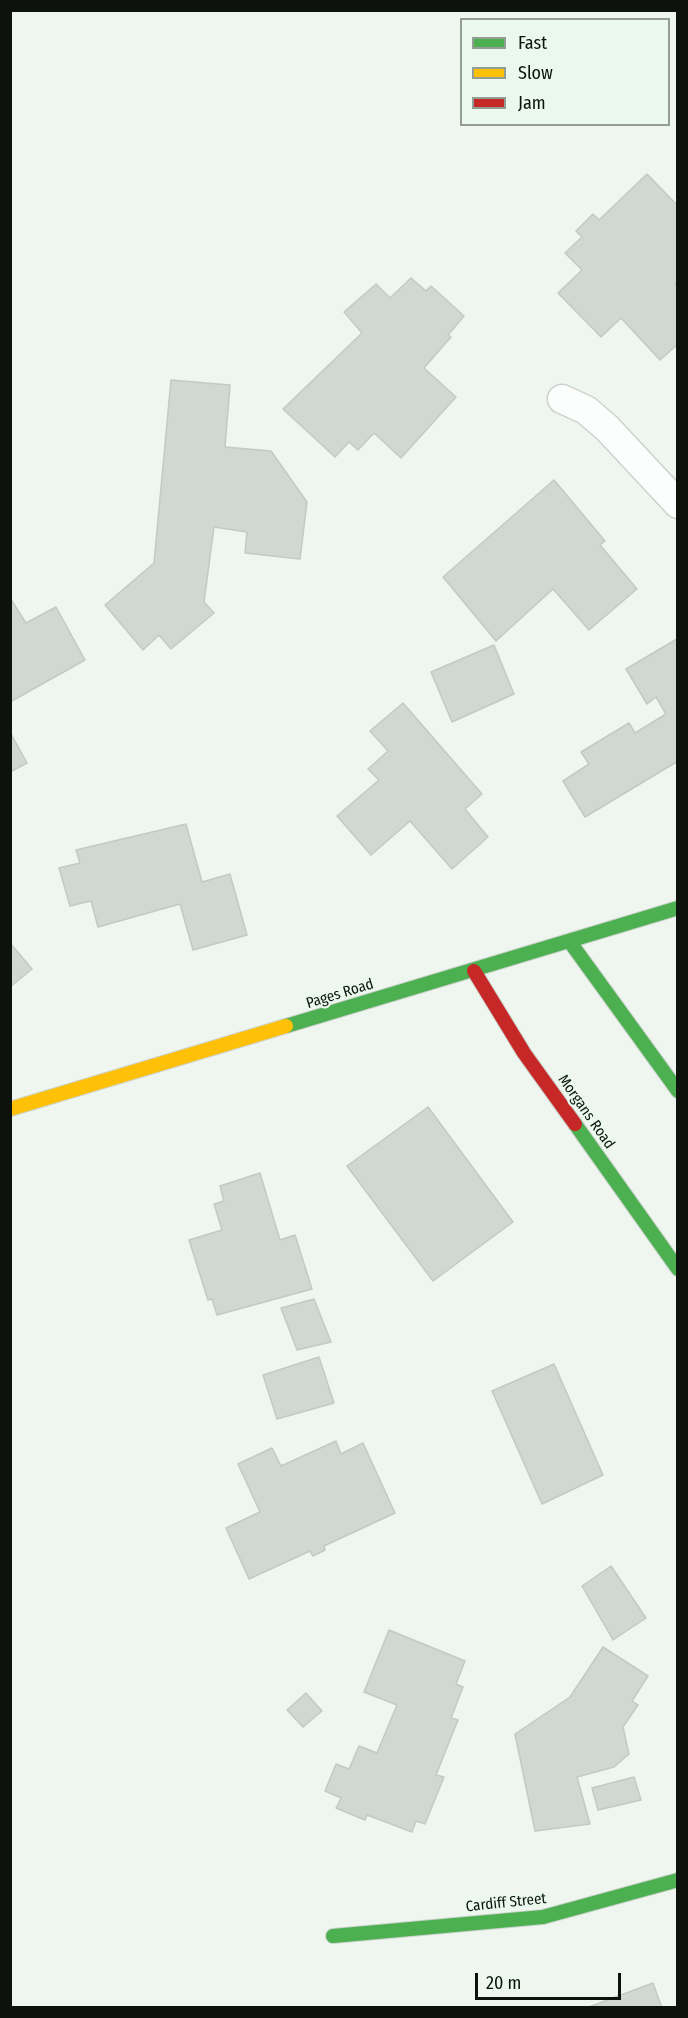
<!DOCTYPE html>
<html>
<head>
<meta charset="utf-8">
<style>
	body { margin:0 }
	#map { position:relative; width:688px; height:2018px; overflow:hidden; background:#eef6ef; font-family:"Fira Sans Condensed",sans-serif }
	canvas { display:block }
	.frame { position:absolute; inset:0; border:12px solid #0d120d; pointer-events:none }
	.legend { position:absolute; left:460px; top:18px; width:210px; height:108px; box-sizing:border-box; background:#ebf9ec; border:2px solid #929d93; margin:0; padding:8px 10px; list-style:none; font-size:18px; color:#0d120d }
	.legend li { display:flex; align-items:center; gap:12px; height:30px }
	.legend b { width:30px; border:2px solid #929d93 }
	.scale { position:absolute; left:475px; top:1973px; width:146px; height:27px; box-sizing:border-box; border:3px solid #0d120d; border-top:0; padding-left:8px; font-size:18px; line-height:21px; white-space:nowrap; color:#0d120d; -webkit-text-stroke:4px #ebf9ec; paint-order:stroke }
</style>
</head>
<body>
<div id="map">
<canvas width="688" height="2018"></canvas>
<div class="frame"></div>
<ul class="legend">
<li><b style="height:8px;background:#4caf50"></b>Fast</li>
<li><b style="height:8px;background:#ffc107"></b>Slow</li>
<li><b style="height:8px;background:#c62828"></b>Jam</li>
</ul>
<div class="scale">20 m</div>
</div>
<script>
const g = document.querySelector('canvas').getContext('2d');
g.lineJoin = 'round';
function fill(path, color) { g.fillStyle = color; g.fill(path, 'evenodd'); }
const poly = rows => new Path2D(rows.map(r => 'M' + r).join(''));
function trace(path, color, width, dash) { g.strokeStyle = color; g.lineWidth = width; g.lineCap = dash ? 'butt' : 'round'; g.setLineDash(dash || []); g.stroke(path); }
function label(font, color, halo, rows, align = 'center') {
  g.font = font + ' "Fira Sans Condensed",sans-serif'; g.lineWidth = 4.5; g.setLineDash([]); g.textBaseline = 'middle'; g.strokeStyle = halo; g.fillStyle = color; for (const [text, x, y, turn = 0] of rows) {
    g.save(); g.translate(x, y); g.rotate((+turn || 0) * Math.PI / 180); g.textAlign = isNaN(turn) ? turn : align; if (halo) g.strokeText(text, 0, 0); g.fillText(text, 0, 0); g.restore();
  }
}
const building = poly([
	[647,174,678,206,678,281,675,284,678,287,678,344,660,360,621,318,601,337,558,293,582,270,565,253,582,237,576,231,593,214,599,220,647,174],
	[411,278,426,291,431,286,464,316,448,335,451,337,424,368,456,397,401,458,374,433,358,450,349,442,335,457,283,409,362,333,344,312,376,284,390,298,411,278],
	[171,380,230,385,225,447,271,451,307,502,300,559,245,553,247,532,214,527,204,602,214,613,171,649,159,635,143,650,105,605,154,563,171,380],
	[554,480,605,541,600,545,637,589,589,630,553,589,496,641,443,577,554,480],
	[10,598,26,623,56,607,85,660,10,702,10,598],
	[677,639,678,761,585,817,563,781,589,764,581,752,629,723,635,733,666,714,656,697,647,704,626,669,677,639],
	[494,645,514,694,452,722,431,672,494,645],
	[403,703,482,794,465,809,488,837,452,869,410,821,371,855,337,816,379,780,368,769,388,751,370,731,403,703],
	[10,732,27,763,10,772,10,732],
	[186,824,202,882,230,874,247,935,193,950,180,904,98,927,91,901,70,906,59,868,80,863,76,850,186,824],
	[10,943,32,969,10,987,10,943],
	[428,1107,513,1222,433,1281,347,1166,428,1107],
	[260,1173,280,1240,295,1235,312,1289,217,1315,212,1299,208,1300,189,1240,222,1230,214,1204,224,1201,220,1186,260,1173],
	[314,1299,331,1342,297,1350,281,1308,314,1299],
	[319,1357,334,1403,277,1419,263,1375,319,1357],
	[554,1364,603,1475,542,1504,492,1391,554,1364],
	[336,1441,341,1454,363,1443,395,1513,324,1546,325,1550,313,1556,310,1551,249,1579,226,1528,260,1512,238,1464,272,1448,281,1466,336,1441],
	[611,1566,646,1618,613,1640,582,1586,611,1566],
	[389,1630,465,1661,456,1684,463,1687,451,1718,458,1720,436,1775,444,1777,425,1824,416,1821,412,1832,367,1815,365,1820,336,1808,341,1798,325,1791,336,1764,349,1769,359,1746,377,1753,397,1705,364,1692,389,1630],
	[603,1647,648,1676,632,1701,638,1705,623,1727,629,1754,614,1767,577,1777,590,1824,535,1831,515,1734,570,1697,603,1647],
	[306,1693,322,1711,303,1727,287,1710,306,1693],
	[634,1777,641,1800,598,1810,592,1788,634,1777],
	[653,1983,662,2008,589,2008,589,2007,653,1983]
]);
fill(building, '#d1d7d1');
trace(building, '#c3c9c4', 1.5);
const lane = poly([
	[562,399,586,410,607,428,678,504]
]);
const fast = poly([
	[570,942,678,1091],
	[286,1026,678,908],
	[575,1124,678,1269],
	[333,1936,543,1917,678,1880]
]);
const slow = poly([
	[10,1109,286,1026]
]);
const jam = poly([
	[474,971,524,1053,575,1124]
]);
trace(lane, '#ccd3cd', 31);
trace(fast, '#ccd3cd', 16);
trace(slow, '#ccd3cd', 16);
trace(jam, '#ccd3cd', 16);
trace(lane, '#fcfefd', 28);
trace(fast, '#4caf50', 14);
trace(slow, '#ffc107', 14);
trace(jam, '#c62828', 14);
label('15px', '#0d120d', '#ebf9ec', [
	["Pages Road",340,994,-17],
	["Morgans Road",586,1112,55],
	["Cardiff Street",506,1903,-6]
]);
</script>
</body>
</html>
